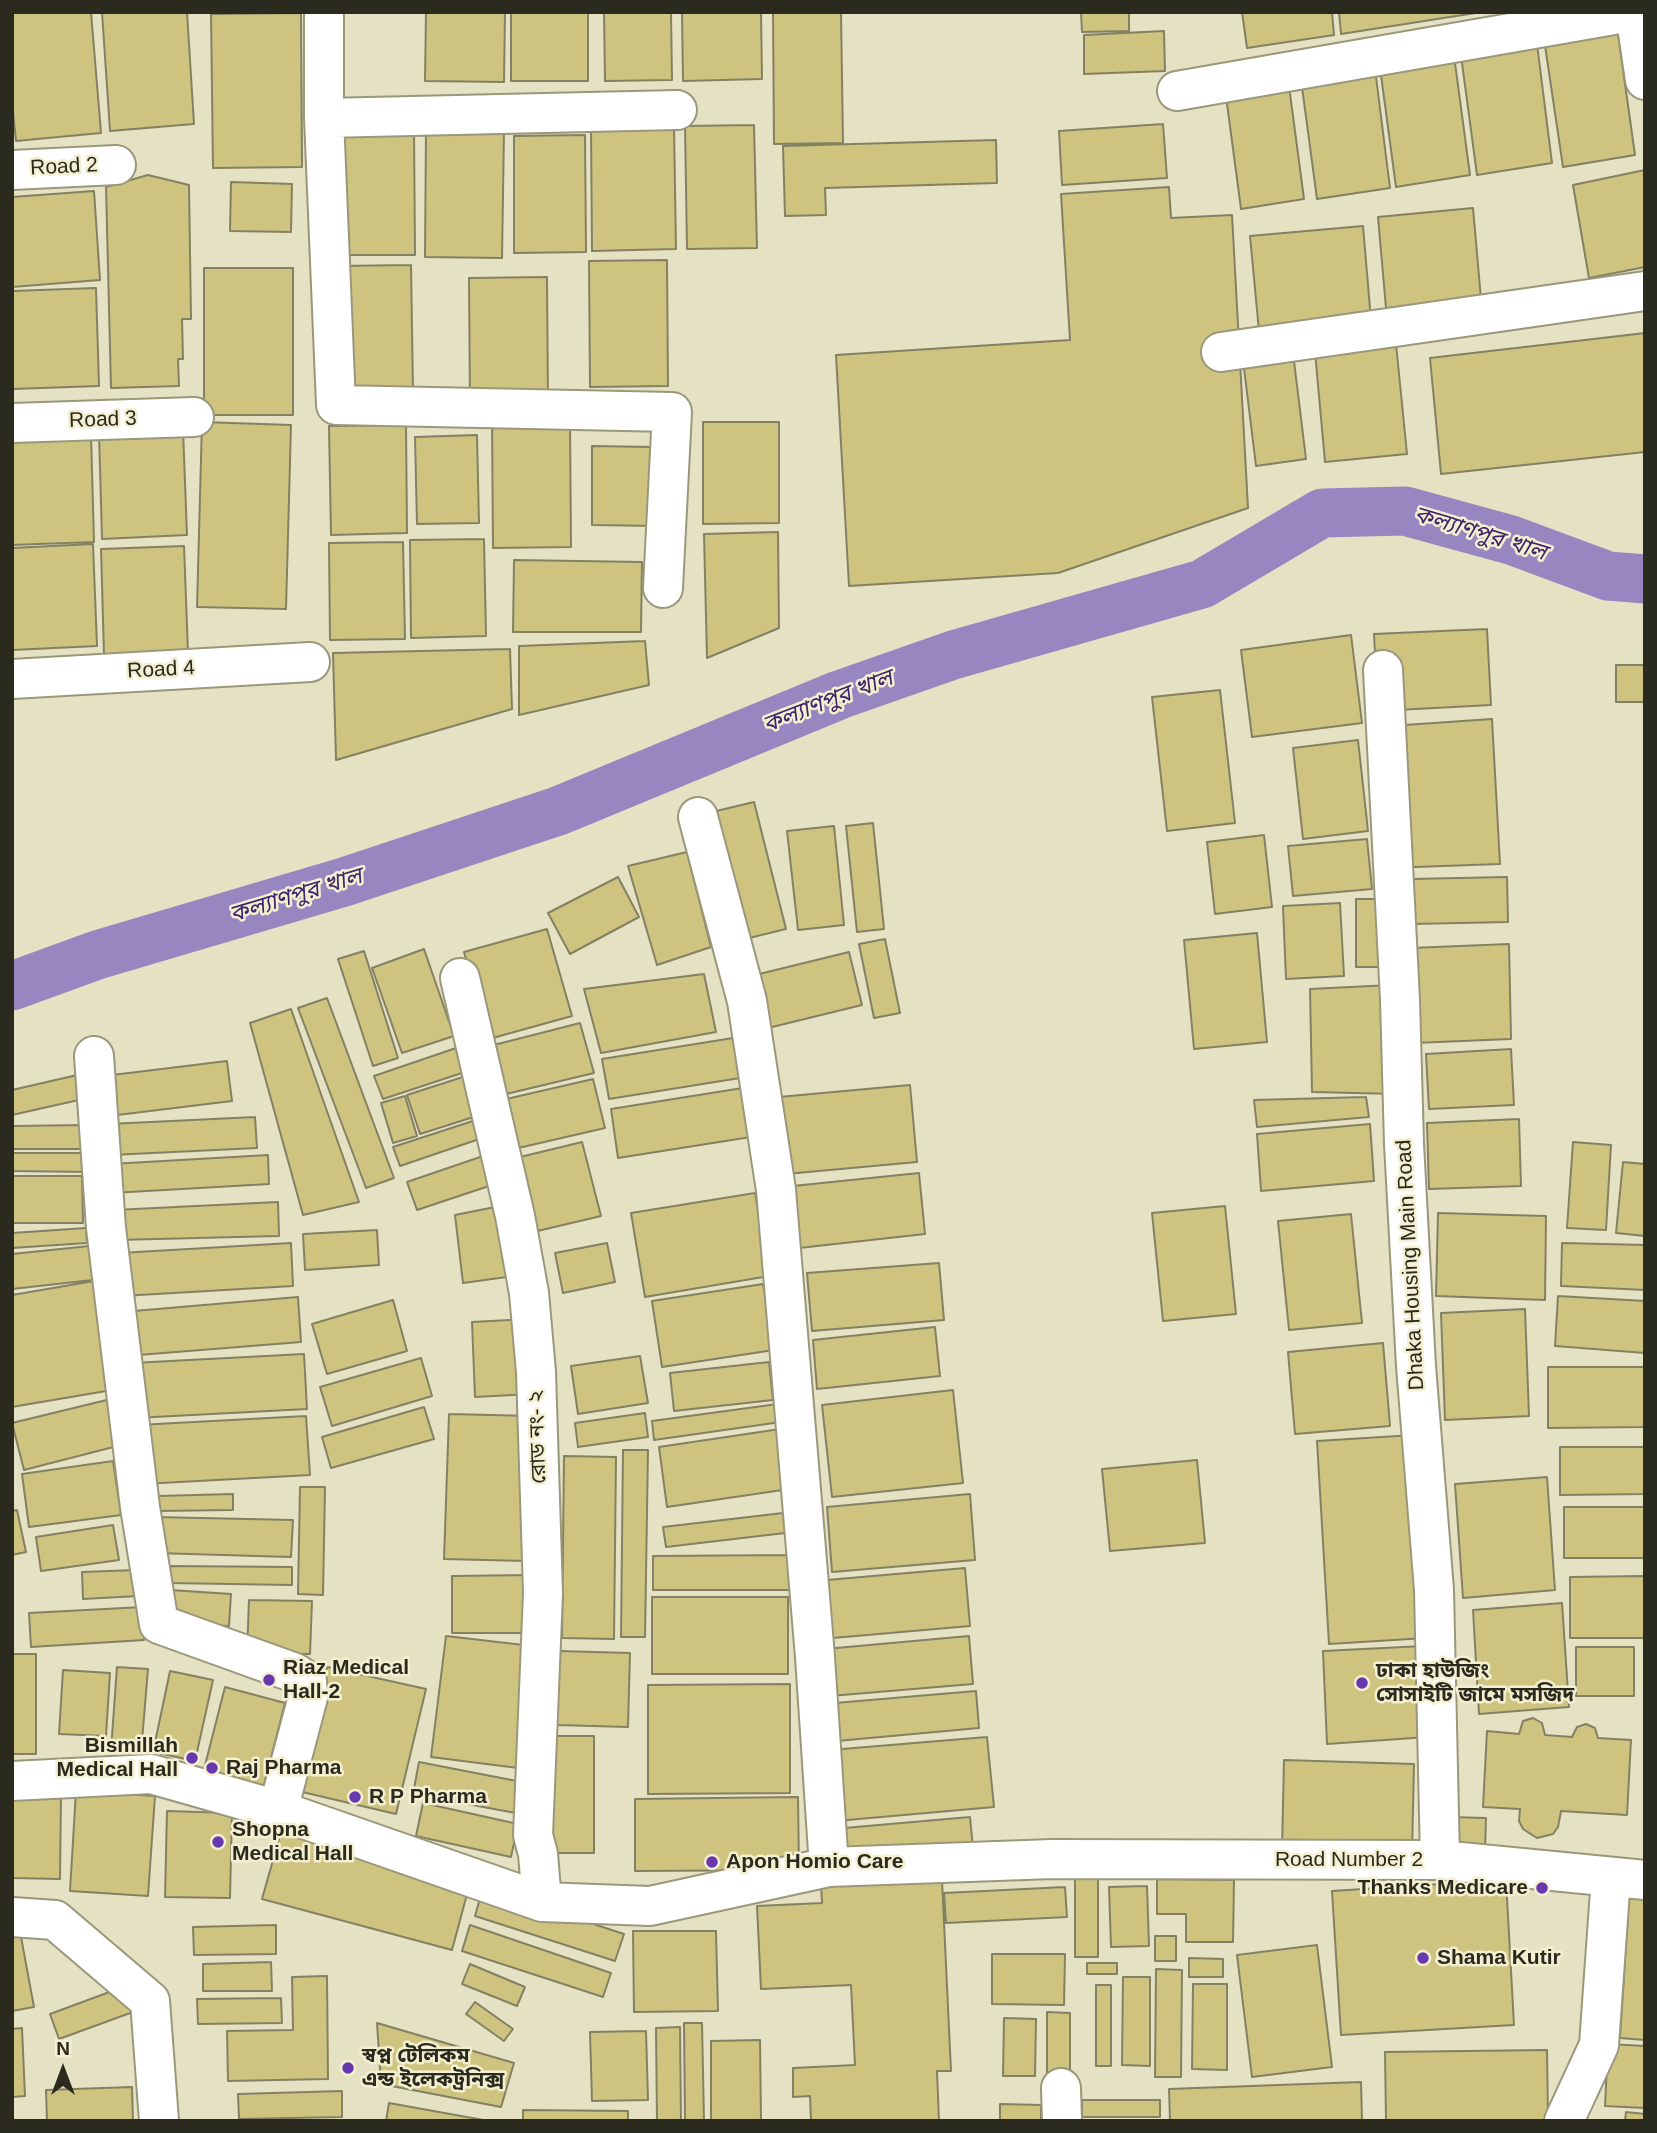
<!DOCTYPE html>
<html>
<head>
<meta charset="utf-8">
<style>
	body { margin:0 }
	#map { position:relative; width:1657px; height:2133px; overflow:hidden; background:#e5e1c3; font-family:Helvetica,sans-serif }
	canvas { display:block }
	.frame { position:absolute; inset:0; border:14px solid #2b2a1e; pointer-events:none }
	.north { position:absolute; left:28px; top:2035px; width:70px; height:70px; -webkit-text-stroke:5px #f3efd0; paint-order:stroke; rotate:0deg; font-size:19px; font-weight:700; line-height:28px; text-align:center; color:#2b2a1e }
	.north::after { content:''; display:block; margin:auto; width:24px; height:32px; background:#2b2a1e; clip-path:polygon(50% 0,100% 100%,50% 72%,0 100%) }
</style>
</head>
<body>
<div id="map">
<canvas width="1657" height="2133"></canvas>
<div class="frame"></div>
<div class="north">N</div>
</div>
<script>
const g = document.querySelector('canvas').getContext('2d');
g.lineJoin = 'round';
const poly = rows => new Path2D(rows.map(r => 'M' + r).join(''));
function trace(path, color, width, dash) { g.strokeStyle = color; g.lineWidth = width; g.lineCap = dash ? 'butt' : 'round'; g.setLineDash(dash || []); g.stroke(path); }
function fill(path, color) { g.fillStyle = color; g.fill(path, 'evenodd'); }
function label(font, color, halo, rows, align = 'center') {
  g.font = font + ' Helvetica,"Noto Sans Bengali",sans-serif'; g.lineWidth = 5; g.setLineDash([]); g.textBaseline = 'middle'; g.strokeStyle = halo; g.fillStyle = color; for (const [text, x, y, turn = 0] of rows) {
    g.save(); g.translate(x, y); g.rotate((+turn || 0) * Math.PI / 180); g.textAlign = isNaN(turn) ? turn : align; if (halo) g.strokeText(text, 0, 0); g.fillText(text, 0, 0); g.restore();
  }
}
trace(poly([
	[12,986,97,955,344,882,558,811,839,695,953,655,1202,584,1322,513,1405,511,1511,540,1608,576,1645,579]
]), '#9886c1', 49);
const building = poly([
	[12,12,91,12,101,133,16,141,12,101,12,12],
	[102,12,187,12,194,124,110,131,102,12],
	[426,12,505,12,504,82,425,81,426,12],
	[511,12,588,12,588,81,511,81,511,12],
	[604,12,671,12,672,80,605,81,604,12],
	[682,12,761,12,762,79,683,81,682,12],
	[773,12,841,12,843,143,774,144,773,12],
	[1081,12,1129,12,1129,31,1082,32,1081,12],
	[1242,12,1332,12,1334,35,1247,48,1242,12],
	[1339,12,1482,12,1341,34,1339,12],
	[301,13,302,167,213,168,211,14,301,13],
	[1616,20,1635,155,1563,167,1543,32,1616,20],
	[1164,31,1165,71,1084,74,1084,35,1164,31],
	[1536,36,1552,163,1477,175,1460,48,1536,36],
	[1453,48,1470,175,1396,187,1379,60,1453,48],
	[1374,61,1390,188,1317,199,1300,72,1374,61],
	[1287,71,1304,199,1241,209,1224,81,1287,71],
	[1163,124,1167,178,1062,185,1059,131,1163,124],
	[754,125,757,248,687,249,685,126,754,125],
	[674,126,676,249,592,251,591,128,674,126],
	[414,128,415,255,337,255,336,129,414,128],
	[426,130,504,131,502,258,425,257,426,130],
	[585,135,586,252,514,253,514,136,585,135],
	[996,140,997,183,825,188,826,215,785,216,783,146,996,140],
	[1645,170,1645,267,1589,278,1573,185,1645,170],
	[148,175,189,185,191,319,182,319,183,359,178,359,179,386,111,388,106,187,148,175],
	[231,182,292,184,291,232,230,231,231,182],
	[1169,187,1171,218,1232,215,1248,508,1058,573,849,586,836,355,1070,340,1061,194,1169,187],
	[94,191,100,280,12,287,12,197,94,191],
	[1473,208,1481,299,1386,308,1378,217,1473,208],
	[1363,226,1371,320,1259,331,1250,236,1363,226],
	[667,260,668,386,590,387,589,261,667,260],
	[411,265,413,391,339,392,337,266,411,265],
	[204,268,293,268,293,415,204,415,204,268],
	[547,277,548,404,470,405,469,278,547,277],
	[96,288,99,386,12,389,12,291,96,288],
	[1645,333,1645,452,1441,474,1430,358,1645,333],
	[1396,344,1407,454,1325,462,1315,352,1396,344],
	[1293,353,1306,459,1256,466,1243,360,1293,353],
	[570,420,571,547,493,548,492,421,570,420],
	[202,422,291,425,286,609,197,607,202,422],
	[703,422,779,422,779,523,703,524,703,422],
	[406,425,407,533,331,535,329,426,406,425],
	[183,429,187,535,102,539,99,433,183,429],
	[91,435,94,542,12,545,12,438,91,435],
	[477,435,479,523,417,524,415,437,477,435],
	[592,446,655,447,655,526,592,525,592,446],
	[778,532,779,628,707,658,704,534,778,532],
	[484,539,486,636,411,638,410,540,484,539],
	[403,542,405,639,330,640,329,543,403,542],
	[93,544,97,646,12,650,12,548,93,544],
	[184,546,188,652,104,655,101,549,184,546],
	[514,560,642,562,641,632,513,632,514,560],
	[1487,629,1491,705,1378,711,1374,634,1487,629],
	[1351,635,1362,723,1252,737,1241,650,1351,635],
	[645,641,649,685,519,715,519,646,645,641],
	[510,649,512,709,336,760,333,653,510,649],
	[1616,665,1645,665,1645,702,1616,702,1616,665],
	[1220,690,1235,823,1167,831,1152,697,1220,690],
	[1492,719,1500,864,1387,868,1375,727,1492,719],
	[1358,740,1368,831,1303,839,1293,748,1358,740],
	[754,802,786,929,741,940,708,813,754,802],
	[873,823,884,929,857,932,846,826,873,823],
	[834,826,844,925,798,930,787,831,834,826],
	[1264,835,1272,907,1215,914,1207,842,1264,835],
	[1367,839,1372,889,1293,896,1288,846,1367,839],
	[687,852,711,947,657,965,628,866,687,852],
	[618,877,639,917,570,954,548,913,618,877],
	[1507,877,1508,922,1412,924,1411,879,1507,877],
	[1356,899,1380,899,1380,967,1356,967,1356,899],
	[1340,903,1344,976,1286,979,1283,906,1340,903],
	[547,929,572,1016,489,1039,464,952,547,929],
	[1257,933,1267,1042,1194,1049,1184,940,1257,933],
	[885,939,900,1013,874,1018,859,944,885,939],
	[1509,944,1511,1039,1414,1043,1411,948,1509,944],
	[424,949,454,1036,402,1053,372,968,424,949],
	[364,951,398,1058,373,1066,338,959,364,951],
	[849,952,862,1005,764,1029,751,976,849,952],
	[704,974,716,1032,601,1053,584,989,704,974],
	[1391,985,1397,1094,1312,1092,1310,989,1391,985],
	[327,998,394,1178,366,1188,298,1008,327,998],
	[291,1009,359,1202,303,1215,250,1023,291,1009],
	[580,1023,594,1073,502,1095,490,1046,580,1023],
	[733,1038,740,1078,609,1099,602,1059,733,1038],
	[459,1047,468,1071,383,1099,374,1076,459,1047],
	[1511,1049,1514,1105,1429,1109,1426,1054,1511,1049],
	[227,1061,232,1101,109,1116,104,1076,227,1061],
	[86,1073,92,1097,12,1115,12,1090,86,1073],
	[469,1075,483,1114,420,1134,407,1095,469,1075],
	[593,1079,605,1128,514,1149,502,1100,593,1079],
	[910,1085,917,1162,786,1174,779,1097,910,1085],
	[749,1087,757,1136,618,1158,611,1109,749,1087],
	[405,1096,417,1136,393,1143,381,1103,405,1096],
	[1366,1097,1369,1117,1257,1127,1254,1100,1366,1097],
	[255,1117,257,1148,111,1155,109,1124,255,1117],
	[482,1118,488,1136,400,1166,393,1147,482,1118],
	[1519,1119,1521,1186,1429,1189,1427,1123,1519,1119],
	[1370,1124,1374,1181,1261,1191,1257,1134,1370,1124],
	[89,1125,89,1149,12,1149,12,1126,89,1125],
	[582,1142,601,1216,529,1233,512,1159,582,1142],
	[1573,1142,1611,1145,1606,1230,1567,1228,1573,1142],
	[12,1153,90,1153,90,1172,12,1171,12,1153],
	[489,1154,498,1183,417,1210,407,1182,489,1154],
	[268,1155,269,1184,112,1193,111,1164,268,1155],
	[1623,1162,1645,1164,1645,1236,1616,1233,1623,1162],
	[919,1173,925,1234,799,1248,793,1186,919,1173],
	[12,1176,82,1176,83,1223,12,1223,12,1176],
	[755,1193,769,1276,645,1297,631,1213,755,1193],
	[278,1202,279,1236,116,1240,114,1210,278,1202],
	[500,1206,514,1276,463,1283,455,1215,500,1206],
	[1225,1206,1236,1314,1163,1321,1152,1213,1225,1206],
	[1438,1213,1546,1216,1545,1300,1436,1296,1438,1213],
	[1351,1214,1362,1323,1289,1330,1278,1221,1351,1214],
	[86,1228,87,1243,12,1248,12,1233,86,1228],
	[377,1230,379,1265,305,1270,303,1234,377,1230],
	[291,1243,293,1286,122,1296,120,1253,291,1243],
	[607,1243,615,1282,563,1293,555,1253,607,1243],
	[1562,1243,1645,1245,1645,1290,1561,1286,1562,1243],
	[99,1245,102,1279,12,1289,12,1254,99,1245],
	[939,1263,944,1320,812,1331,807,1273,939,1263],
	[94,1281,112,1390,12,1407,12,1295,94,1281],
	[763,1284,774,1350,662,1367,652,1301,763,1284],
	[1558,1296,1645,1301,1645,1353,1555,1346,1558,1296],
	[298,1297,301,1342,126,1356,122,1312,298,1297],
	[393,1300,407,1351,327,1374,312,1324,393,1300],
	[1525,1309,1529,1416,1445,1420,1441,1313,1525,1309],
	[547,1318,550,1393,475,1397,472,1322,547,1318],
	[935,1327,940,1376,817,1389,813,1340,935,1327],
	[1383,1343,1390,1426,1295,1434,1288,1352,1383,1343],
	[304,1354,307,1409,135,1418,132,1363,304,1354],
	[640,1356,648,1403,578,1414,571,1366,640,1356],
	[421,1358,432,1396,332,1426,320,1387,421,1358],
	[769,1362,773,1400,674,1411,670,1373,769,1362],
	[1548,1367,1645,1367,1645,1427,1548,1428,1548,1367],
	[953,1390,963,1483,832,1497,822,1405,953,1390],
	[119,1397,129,1443,24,1470,12,1423,119,1397],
	[785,1403,788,1421,654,1440,652,1421,785,1403],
	[424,1407,434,1439,331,1468,322,1437,424,1407],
	[645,1413,648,1437,578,1447,575,1423,645,1413],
	[449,1414,532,1416,527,1561,444,1559,449,1414],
	[306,1416,310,1475,142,1484,138,1425,306,1416],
	[787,1428,796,1488,667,1507,659,1447,787,1428],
	[1414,1435,1426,1638,1329,1644,1317,1441,1414,1435],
	[1560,1447,1645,1447,1645,1494,1560,1495,1560,1447],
	[623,1450,648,1450,645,1637,621,1637,623,1450],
	[564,1456,616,1457,614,1639,562,1638,564,1456],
	[1197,1460,1205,1543,1110,1551,1102,1469,1197,1460],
	[113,1461,121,1515,29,1527,22,1474,113,1461],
	[1547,1477,1555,1590,1463,1598,1455,1484,1547,1477],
	[300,1487,325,1487,323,1595,298,1594,300,1487],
	[233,1494,233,1510,157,1511,157,1496,233,1494],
	[970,1494,975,1560,832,1572,827,1507,970,1494],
	[1564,1507,1645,1507,1645,1558,1564,1558,1564,1507],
	[17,1510,26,1552,12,1555,12,1511,17,1510],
	[783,1513,785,1533,666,1547,663,1527,783,1513],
	[155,1517,293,1520,291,1557,155,1553,155,1517],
	[113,1525,119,1560,41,1571,36,1537,113,1525],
	[794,1555,795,1590,653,1590,653,1556,794,1555],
	[168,1566,292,1567,292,1585,168,1583,168,1566],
	[965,1568,970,1626,833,1638,827,1580,965,1568],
	[137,1570,138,1596,83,1599,82,1572,137,1570],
	[531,1575,531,1633,452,1633,452,1576,531,1575],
	[1645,1576,1645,1638,1570,1638,1570,1577,1645,1576],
	[170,1590,231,1594,229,1626,168,1623,170,1590],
	[652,1597,788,1597,788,1674,652,1674,652,1597],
	[249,1600,312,1601,310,1654,247,1653,249,1600],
	[1562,1603,1569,1707,1479,1714,1473,1610,1562,1603],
	[143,1607,144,1640,31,1647,29,1613,143,1607],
	[446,1636,541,1647,526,1769,431,1757,446,1636],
	[969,1636,973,1684,830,1696,825,1649,969,1636],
	[1424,1646,1428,1737,1327,1744,1323,1651,1424,1646],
	[1576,1647,1634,1647,1634,1696,1576,1696,1576,1647],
	[558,1651,630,1653,628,1727,556,1725,558,1651],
	[12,1654,36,1654,36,1754,12,1754,12,1654],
	[117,1667,148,1669,141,1753,111,1750,117,1667],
	[327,1667,426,1689,396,1814,298,1791,327,1667],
	[63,1670,110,1673,106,1736,59,1734,63,1670],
	[170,1671,213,1680,195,1761,153,1752,170,1671],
	[790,1684,790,1793,648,1794,648,1685,790,1684],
	[225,1687,285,1703,262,1793,202,1777,225,1687],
	[976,1691,979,1728,826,1742,823,1704,976,1691],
	[1533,1718,1542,1723,1545,1735,1572,1737,1577,1727,1586,1724,1595,1728,1598,1738,1631,1740,1627,1815,1561,1811,1558,1827,1553,1834,1537,1838,1523,1829,1519,1821,1520,1809,1483,1807,1487,1731,1519,1734,1523,1721,1533,1718],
	[549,1736,594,1736,594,1853,549,1853,549,1736],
	[987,1737,994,1807,836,1821,830,1750,987,1737],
	[1284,1760,1414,1764,1412,1853,1282,1849,1284,1760],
	[419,1762,527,1783,521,1814,413,1794,419,1762],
	[76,1791,155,1796,148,1896,70,1891,76,1791],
	[12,1792,61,1793,60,1879,12,1878,12,1792],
	[798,1797,799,1870,635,1871,635,1799,798,1797],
	[423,1803,518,1824,511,1857,416,1836,423,1803],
	[167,1811,232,1813,230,1898,165,1897,167,1811],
	[970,1817,973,1848,836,1860,833,1829,970,1817],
	[1450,1817,1486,1818,1485,1850,1448,1850,1450,1817],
	[281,1832,470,1883,452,1950,262,1899,281,1832],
	[1075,1874,1098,1874,1098,1957,1075,1957,1075,1874],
	[1157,1879,1234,1880,1233,1942,1186,1942,1186,1914,1157,1914,1157,1879],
	[942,1880,951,2071,937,2071,939,2121,811,2121,810,2096,793,2097,793,2068,855,2065,851,1985,761,1989,757,1906,822,1903,821,1885,942,1880],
	[1506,1880,1514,2025,1341,2035,1332,1891,1506,1880],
	[1147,1886,1149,1946,1111,1947,1109,1887,1147,1886],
	[1065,1887,1067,1917,946,1923,944,1893,1065,1887],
	[483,1888,624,1934,615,1961,475,1916,483,1888],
	[1629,1896,1645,1897,1645,2040,1620,2038,1629,1896],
	[276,1925,276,1954,194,1955,193,1927,276,1925],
	[470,1925,611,1973,603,1997,462,1951,470,1925],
	[19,1926,34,2007,12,2011,12,1927,19,1926],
	[633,1931,716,1931,718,2011,634,2012,633,1931],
	[1155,1936,1176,1936,1176,1961,1155,1961,1155,1936],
	[1317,1945,1332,2067,1252,2077,1237,1955,1317,1945],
	[992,1954,1065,1954,1064,2005,992,2004,992,1954],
	[1189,1958,1223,1959,1223,1977,1189,1977,1189,1958],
	[271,1962,272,1991,203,1991,203,1964,271,1962],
	[1087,1963,1117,1963,1117,1974,1087,1974,1087,1963],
	[470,1964,525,1987,517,2006,462,1984,470,1964],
	[1156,1969,1182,1970,1181,2077,1155,2077,1156,1969],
	[327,1976,328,2079,228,2081,227,2031,293,2030,292,1977,327,1976],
	[1123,1977,1150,1977,1150,2066,1122,2065,1123,1977],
	[1193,1984,1227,1984,1227,2070,1192,2069,1193,1984],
	[1096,1985,1111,1985,1111,2066,1096,2066,1096,1985],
	[123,1987,133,2012,59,2039,50,2014,123,1987],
	[281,1998,282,2023,198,2024,197,1999,281,1998],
	[475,2002,513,2029,504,2041,466,2014,475,2002],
	[1047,2012,1070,2013,1070,2078,1047,2077,1047,2012],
	[1004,2018,1036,2019,1035,2076,1003,2076,1004,2018],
	[377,2023,514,2063,501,2107,381,2084,377,2023],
	[684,2023,702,2023,704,2121,685,2121,684,2023],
	[680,2027,681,2121,657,2121,656,2028,680,2027],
	[22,2028,25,2096,12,2097,12,2029,22,2028],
	[646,2031,648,2100,592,2101,590,2032,646,2031],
	[760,2040,761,2121,711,2121,711,2041,760,2040],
	[1608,2044,1645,2046,1645,2108,1605,2106,1608,2044],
	[1547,2050,1548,2121,1386,2121,1385,2052,1547,2050],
	[1361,2082,1362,2121,1170,2121,1169,2089,1361,2082],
	[132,2087,133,2121,47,2121,46,2090,132,2087],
	[342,2091,342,2117,239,2119,238,2094,342,2091],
	[1082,2100,1160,2100,1160,2117,1082,2117,1082,2100],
	[389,2103,489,2121,386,2121,389,2103],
	[1000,2104,1041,2105,1041,2121,1000,2121,1000,2104],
	[523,2110,628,2111,628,2121,523,2121,523,2110],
	[1626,2112,1645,2114,1645,2121,1625,2121,1626,2112]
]);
fill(building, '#cec480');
trace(building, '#848064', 2);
const street = poly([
	[324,12,324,118,336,405,672,412,663,588],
	[1635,12,1645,80],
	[1177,91,1631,12],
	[324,118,677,110],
	[12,170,116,165],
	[1221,352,1645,291],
	[12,423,194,417],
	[1383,670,1400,1000,1404,1144,1416,1366,1434,1590,1440,1860],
	[12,679,310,662],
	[698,817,747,1001,776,1190,815,1657,829,1867],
	[460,978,515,1216,529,1293,536,1372,543,1593,533,1835,538,1854,542,1902],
	[94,1056,106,1228,140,1507,159,1624,295,1673,307,1681,308,1697,278,1810],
	[12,1781,151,1774,278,1810,542,1902,650,1906,829,1867,1053,1859,1440,1860,1645,1880],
	[12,1917,55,1920,150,2001,159,2121],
	[1061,2088,1062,2121],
	[1564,2121,1599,2045,1611,1877]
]);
trace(street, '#9b977b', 42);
trace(street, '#fff', 38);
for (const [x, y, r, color] of [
	[269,1680,7,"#6938af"],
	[1362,1683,7,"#6938af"],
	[192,1758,7,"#6938af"],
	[212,1768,7,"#6938af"],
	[355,1797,7,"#6938af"],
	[218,1842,7,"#6938af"],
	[712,1862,7,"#6938af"],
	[1542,1888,7,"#6938af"],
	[1423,1958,7,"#6938af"],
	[348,2068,7,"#6938af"]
]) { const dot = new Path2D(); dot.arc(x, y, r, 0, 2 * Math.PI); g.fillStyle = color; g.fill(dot); trace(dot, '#f3efd0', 2.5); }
label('21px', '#2b2a1e', '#f3efd0', [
	["Road 2",64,167,-3],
	["Road 3",103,420,-2],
	["Road 4",161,670,-3],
	["Dhaka Housing Main Road",1411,1265,-93],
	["রোড নং- ২",538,1437,-92],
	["Road Number 2",1349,1860]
]);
label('bold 21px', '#2b2a1e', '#f3efd0', [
	["Riaz Medical",283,1668],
	["Hall-2",283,1692],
	["ঢাকা হাউজিং",1376,1671],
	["সোসাইটি জামে মসজিদ",1376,1695],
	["Bismillah",178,1746,"right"],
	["Medical Hall",178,1770,"right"],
	["Raj Pharma",226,1768],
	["R P Pharma",369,1797],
	["Shopna",232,1830],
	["Medical Hall",232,1854],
	["Apon Homio Care",726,1862],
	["Thanks Medicare",1528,1888,"right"],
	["Shama Kutir",1437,1958],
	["স্বপ্ন টেলিকম",362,2056],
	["এন্ড ইলেকট্রনিক্স",362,2080]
], 'left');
label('italic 23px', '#40246b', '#f3efd0', [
	["কল্যাণপুর খাল",1480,534,17],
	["কল্যাণপুর খাল",828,702,-21],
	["কল্যাণপুর খাল",296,896,-17]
]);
</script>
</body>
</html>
